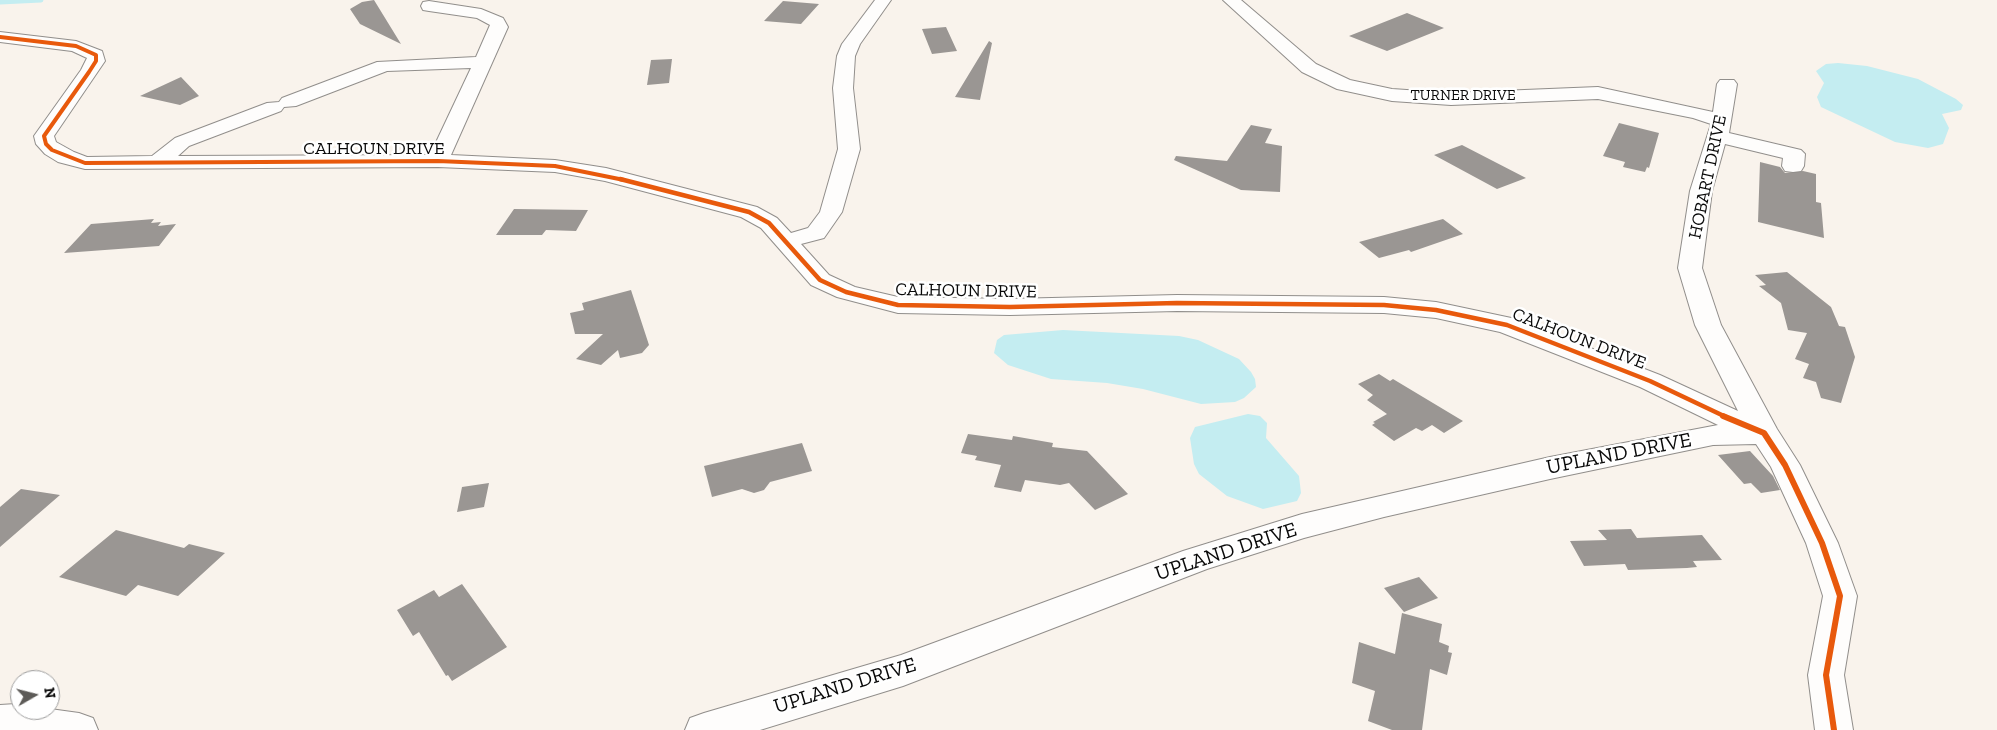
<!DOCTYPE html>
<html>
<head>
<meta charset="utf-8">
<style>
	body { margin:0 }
	#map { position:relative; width:1997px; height:730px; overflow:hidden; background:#f9f3ec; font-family:"Zilla Slab",serif }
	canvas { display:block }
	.north { position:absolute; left:10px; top:670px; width:50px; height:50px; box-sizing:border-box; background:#fff; border:1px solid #9d9d9d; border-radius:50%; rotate:82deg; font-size:14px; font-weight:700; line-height:20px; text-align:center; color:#090909 }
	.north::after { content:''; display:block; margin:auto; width:18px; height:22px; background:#5d5b58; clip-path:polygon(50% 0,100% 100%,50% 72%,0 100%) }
</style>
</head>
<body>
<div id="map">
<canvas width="1997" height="730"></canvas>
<div class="north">N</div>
</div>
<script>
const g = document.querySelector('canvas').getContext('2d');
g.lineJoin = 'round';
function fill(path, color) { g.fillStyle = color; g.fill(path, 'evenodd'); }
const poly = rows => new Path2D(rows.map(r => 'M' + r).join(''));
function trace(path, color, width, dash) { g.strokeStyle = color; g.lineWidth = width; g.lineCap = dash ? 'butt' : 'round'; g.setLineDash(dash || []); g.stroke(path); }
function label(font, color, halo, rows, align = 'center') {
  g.font = font + ' "Zilla Slab",serif'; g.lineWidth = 5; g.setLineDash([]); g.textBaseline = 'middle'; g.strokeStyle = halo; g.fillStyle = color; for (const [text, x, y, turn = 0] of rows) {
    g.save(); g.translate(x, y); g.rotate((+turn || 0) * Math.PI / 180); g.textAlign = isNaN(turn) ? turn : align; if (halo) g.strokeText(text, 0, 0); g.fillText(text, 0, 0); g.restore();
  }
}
fill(poly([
	[1838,63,1867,66,1918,79,1956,99,1963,105,1961,110,1942,114,1949,128,1943,144,1928,148,1895,142,1821,107,1817,97,1824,83,1816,71,1826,64],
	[1063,330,1179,336,1198,340,1239,359,1251,372,1255,379,1256,387,1244,398,1235,402,1201,404,1143,389,1107,383,1051,379,1008,365,994,353,997,340,1004,335],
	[1248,414,1260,416,1267,423,1266,438,1299,476,1301,493,1297,501,1263,509,1227,496,1199,474,1194,464,1190,438,1195,427]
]), '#c4edf1');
trace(poly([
	[0,2,41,0]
]), '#c4edf1', 5);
fill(poly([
	[374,0,401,44,360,24,350,9,362,2],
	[783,1,819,4,801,24,764,21],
	[1407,13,1444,28,1387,51,1349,36],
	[946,27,957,51,932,54,922,29],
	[989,41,992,43,980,100,955,97],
	[672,59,669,83,647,85,651,60],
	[181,77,199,96,180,105,140,96],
	[1619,123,1659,133,1649,168,1647,167,1645,172,1623,167,1625,162,1603,156],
	[1251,125,1272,129,1265,143,1282,146,1280,192,1241,190,1174,160,1176,156,1227,161],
	[1462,145,1526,178,1497,189,1434,155],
	[1760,162,1780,167,1785,173,1803,171,1816,174,1816,202,1821,203,1824,238,1758,222],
	[514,209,588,210,576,231,546,230,542,235,496,235],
	[154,219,151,223,161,222,158,226,176,224,159,246,64,253,91,224],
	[1443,219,1463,234,1411,252,1409,250,1379,258,1359,242],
	[1787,272,1831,307,1839,326,1845,327,1855,357,1841,403,1821,398,1816,382,1803,378,1809,364,1795,359,1807,333,1788,330,1781,303,1759,286,1766,285,1755,275],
	[631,290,649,345,642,353,620,358,618,350,601,365,576,359,603,334,575,334,570,313,584,310,582,303],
	[1379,374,1390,381,1393,379,1463,421,1444,433,1432,425,1422,431,1416,428,1394,441,1372,425,1375,423,1373,422,1387,414,1367,400,1373,395,1358,384],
	[968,434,1012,440,1013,436,1053,443,1052,447,1087,451,1128,494,1095,510,1069,483,1060,485,1025,480,1021,492,994,487,1001,465,975,460,977,456,961,453],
	[802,443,812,471,770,482,764,490,754,493,742,489,712,497,704,466],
	[1750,451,1773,476,1780,490,1761,493,1751,483,1744,484,1718,455],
	[489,483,484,507,457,512,462,487],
	[21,489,60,495,0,547,0,507],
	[1631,529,1637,538,1702,535,1722,560,1693,561,1697,567,1687,568,1628,570,1625,564,1584,566,1570,541,1607,540,1598,530],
	[116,530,184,548,189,544,225,553,178,596,138,585,126,596,59,577],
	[1419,577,1438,598,1404,612,1384,588],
	[462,584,507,647,452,681,448,675,446,676,419,632,413,636,397,610,434,590,439,597],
	[1402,613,1442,624,1439,642,1449,646,1448,652,1452,653,1447,675,1430,669,1422,730,1392,730,1368,721,1375,691,1352,683,1359,642,1395,654]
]), '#9a9693');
const minor = poly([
	[875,0,891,0,860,44,855,56,853,88,860,149,842,212,824,238,801,244,829,275,855,287,898,297,1010,299,1177,295,1384,297,1436,302,1516,319,1660,375,1738,411,1695,325,1678,268,1690,191,1711,124,1693,118,1598,99,1451,105,1392,101,1337,89,1302,72,1223,0,1241,0,1316,64,1350,80,1392,89,1451,93,1598,87,1713,112,1717,84,1720,80,1734,80,1737,84,1729,133,1801,150,1805,154,1804,166,1801,171,1793,172,1785,171,1782,166,1783,158,1725,144,1712,191,1702,268,1721,325,1777,429,1800,465,1838,543,1857,596,1844,675,1853,730,1815,730,1808,675,1823,596,1806,543,1771,467,1756,444,1713,445,1550,479,1384,517,1304,538,1207,569,903,686,760,730,685,730,690,718,704,713,901,655,1183,551,1302,514,1550,457,1718,425,1640,387,1500,332,1436,318,1384,313,1177,311,1010,315,898,313,837,297,811,285,761,228,741,217,605,181,555,172,438,167,85,169,58,162,45,154,36,144,34,136,81,70,87,58,72,51,0,42,0,32,76,41,102,51,105,61,54,136,56,142,74,152,87,157,152,156,175,138,267,103,279,102,282,98,377,62,476,57,490,25,477,18,429,11,423,10,421,6,423,2,429,1,481,9,503,18,508,27,451,155,555,160,606,168,757,207,777,218,791,233,808,228,820,212,838,149,833,88,837,56,842,44,875,0],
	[471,68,430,155,178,156,189,146,281,111,284,107,296,106,387,71,471,68],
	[16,704,20,705,20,710,50,709,79,713,93,718,98,730,0,730,0,705,16,704]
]);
trace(minor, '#918e8b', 2);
fill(minor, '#fefdfc');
trace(poly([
	[0,37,76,46,96,55,96,61,89,72,44,136,46,144,52,150,85,163,438,161,555,166,624,180]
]), '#e8590c', 4);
trace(poly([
	[620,179,749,212,769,223,820,280,846,292,898,305,1010,307,1177,303,1384,305,1436,310,1507,325,1650,381,1726,417]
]), '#e8590c', 4.5);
trace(poly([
	[1723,416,1764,433,1785,465,1822,543,1840,596,1826,675,1834,730]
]), '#e8590c', 6);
label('15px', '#090909', '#fff', [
	["TURNER DRIVE",1463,96]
]);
label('18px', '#090909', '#fff', [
	["CALHOUN DRIVE",374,149],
	["HOBART DRIVE",1708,177,-78],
	["CALHOUN DRIVE",966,291,1],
	["CALHOUN DRIVE",1579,339,21]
]);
label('21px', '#090909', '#fff', [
	["UPLAND DRIVE",1619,454,-11],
	["UPLAND DRIVE",1226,552,-18],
	["UPLAND DRIVE",845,686,-17]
]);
</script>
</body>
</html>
